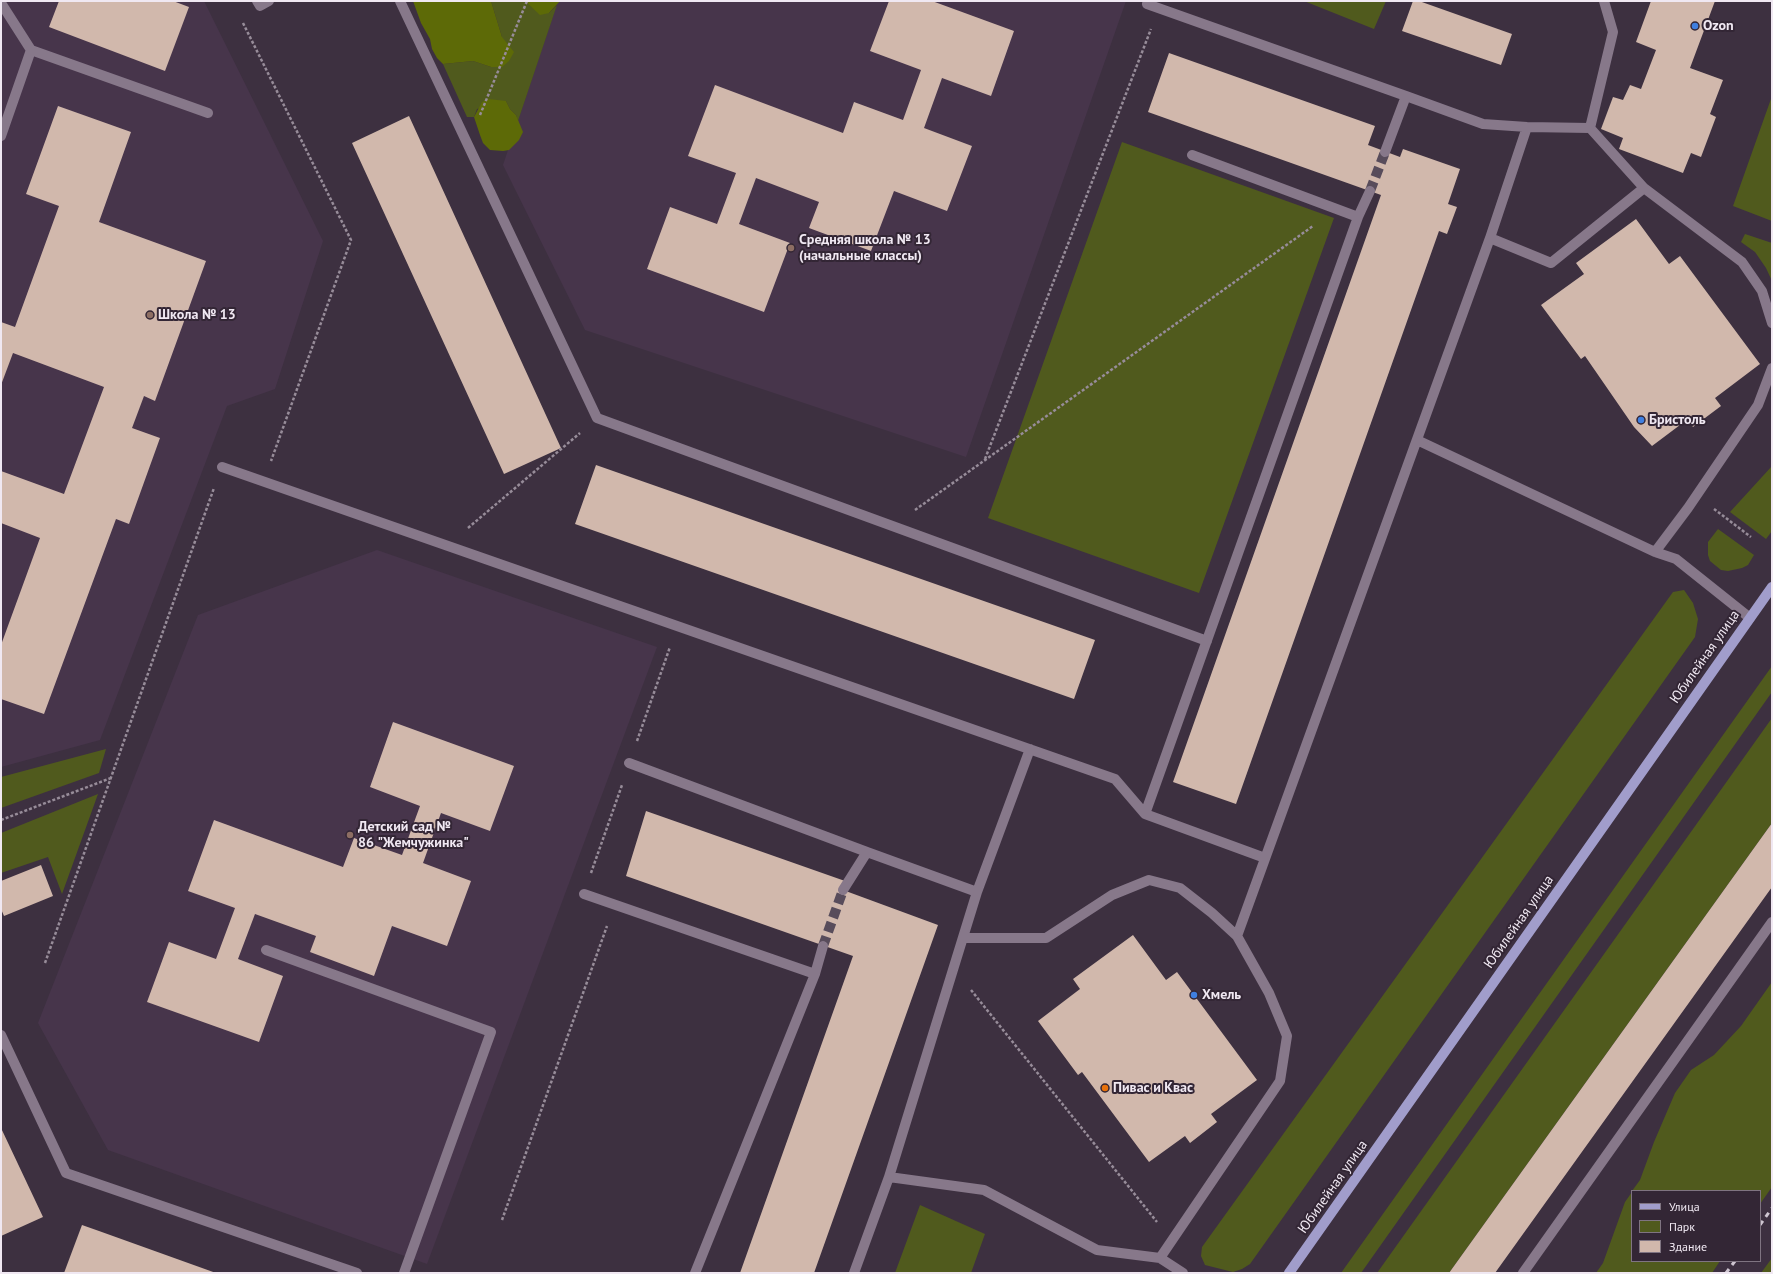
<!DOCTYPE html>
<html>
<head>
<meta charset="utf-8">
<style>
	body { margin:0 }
	#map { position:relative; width:1773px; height:1274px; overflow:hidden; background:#3d3040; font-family:"PT Sans",sans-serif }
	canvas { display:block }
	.frame { position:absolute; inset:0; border:2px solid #f0e8f2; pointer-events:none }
	.legend { position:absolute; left:1631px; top:1190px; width:130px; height:72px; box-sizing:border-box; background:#332635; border:1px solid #7f7481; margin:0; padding:5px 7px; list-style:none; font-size:12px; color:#f0e8f2 }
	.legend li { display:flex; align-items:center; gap:8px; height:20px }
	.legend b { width:20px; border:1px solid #7f7481 }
</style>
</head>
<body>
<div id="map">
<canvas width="1773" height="1274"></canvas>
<div class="frame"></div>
<ul class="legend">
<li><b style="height:5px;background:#a19dcb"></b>Улица</li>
<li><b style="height:11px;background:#505a1d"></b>Парк</li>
<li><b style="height:11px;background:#d1b8ac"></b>Здание</li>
</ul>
</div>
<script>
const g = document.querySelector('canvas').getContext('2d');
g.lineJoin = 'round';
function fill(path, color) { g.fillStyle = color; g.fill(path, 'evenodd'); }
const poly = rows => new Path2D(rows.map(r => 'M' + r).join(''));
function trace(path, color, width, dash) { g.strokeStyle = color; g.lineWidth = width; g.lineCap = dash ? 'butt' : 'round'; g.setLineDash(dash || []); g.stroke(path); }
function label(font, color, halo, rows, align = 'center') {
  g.font = font + ' "PT Sans",sans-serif'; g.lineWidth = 4; g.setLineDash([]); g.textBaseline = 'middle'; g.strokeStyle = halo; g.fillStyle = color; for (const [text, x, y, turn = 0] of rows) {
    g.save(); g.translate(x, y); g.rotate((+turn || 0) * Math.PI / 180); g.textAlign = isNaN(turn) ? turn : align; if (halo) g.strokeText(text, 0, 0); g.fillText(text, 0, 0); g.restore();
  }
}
fill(poly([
	[1,1,204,1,323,241,275,389,227,406,100,740,1,767],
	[558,1,1126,1,966,457,585,330,503,165],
	[377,550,657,647,427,1264,108,1150,38,1023,198,615]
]), '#47354b');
fill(poly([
	[491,1,525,1,533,8,549,13,557,5,518,121,516,115,510,109,506,101,477,109,474,117,467,117,443,64,473,61,491,67,502,37],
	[1304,1,1386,1,1374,29],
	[1772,96,1772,221,1733,206],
	[1122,142,1334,218,1199,593,988,518],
	[1745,234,1772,243,1772,281,1766,268,1755,252,1741,242],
	[1772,466,1772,531,1766,539,1730,512],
	[1718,529,1754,555,1748,565,1742,568,1728,571,1721,570,1710,561,1708,555,1708,542],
	[1684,590,1693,603,1698,619,1695,637,1250,1264,1242,1269,1233,1272,1205,1265,1201,1256,1202,1247,1673,592],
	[1772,666,1772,692,1361,1273,1341,1273],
	[1772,718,1772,823,1449,1273,1377,1273],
	[106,749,99,773,1,808,1,777],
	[98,794,62,894,48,857,1,873,1,833],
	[1772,982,1772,1187,1760,1204,1760,1191,1632,1191,1640,1180,1654,1142,1675,1093,1691,1070,1714,1055,1741,1026],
	[1632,1192,1632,1261,1720,1261,1712,1273,1596,1273,1603,1263,1625,1202],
	[920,1205,985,1234,971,1273,895,1273],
	[1772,1258,1772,1273,1761,1273]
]), '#505a1d');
fill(poly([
	[413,1,491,1,502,37,514,52,509,61,502,67,491,67,473,61,443,64,437,58,432,49,430,39,421,23],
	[525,1,560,1,549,13,540,15],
	[489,99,506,101,510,109,516,115,523,132,519,140,509,150,503,151,490,150,483,143,480,135,474,117,482,102]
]), '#5d6a07');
fill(poly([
	[59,1,173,1,189,7,165,71,49,27],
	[889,1,932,1,1014,31,991,96,942,78,924,128,972,146,947,211,894,191,871,251,809,228,819,202,756,178,739,224,790,243,764,312,647,269,670,207,717,224,736,173,688,156,715,85,843,133,854,102,903,120,921,70,870,51],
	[1413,1,1419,1,1512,34,1501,65,1402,31],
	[1651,1,1715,1,1690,68,1723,80,1710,114,1716,117,1701,157,1691,153,1683,173,1619,149,1623,138,1601,129,1613,97,1623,100,1630,85,1641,89,1656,50,1636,42],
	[1169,53,1375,126,1368,145,1400,157,1403,149,1460,169,1448,204,1457,207,1447,234,1439,231,1236,804,1173,782,1381,195,1148,112],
	[58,106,131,132,99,222,206,261,155,401,144,396,132,428,160,438,129,524,116,519,44,714,1,699,1,645,40,538,1,523,1,471,64,494,104,387,13,353,1,385,1,322,15,327,59,206,26,194],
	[409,116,561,448,504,474,352,143],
	[1636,219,1669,264,1680,256,1760,364,1715,398,1721,406,1693,427,1688,419,1652,446,1634,427,1585,356,1581,359,1541,305,1584,274,1576,263],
	[596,465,1095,640,1074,699,575,524],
	[393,722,514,766,490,831,441,813,423,863,471,881,447,946,392,926,374,976,310,952,316,936,255,914,238,959,283,976,259,1042,147,1002,169,942,216,959,235,908,188,891,214,820,343,867,354,838,402,855,420,806,370,787],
	[646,811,845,881,843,890,938,925,814,1273,740,1273,853,956,626,876],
	[1772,823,1772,887,1495,1273,1449,1273],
	[41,865,53,896,4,916,1,909,1,881],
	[1133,935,1166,980,1177,972,1257,1080,1211,1114,1217,1122,1190,1143,1185,1136,1149,1162,1082,1072,1078,1075,1038,1021,1080,989,1073,979],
	[1,1128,43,1217,1,1236],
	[82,1225,99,1231,216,1273,64,1273]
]), '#d1b8ac');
trace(poly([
	[1370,191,1385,152],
	[823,946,843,890]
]), '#584c5b', 10, [10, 5]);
trace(poly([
	[243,23,351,240,271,461],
	[480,115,527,1],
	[985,459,1151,29],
	[1714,509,1751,537],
	[915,510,1313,226],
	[468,528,580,433],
	[637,741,670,647],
	[1,820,111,778],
	[591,873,622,785],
	[45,963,214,488],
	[971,990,1157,1222],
	[502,1220,607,926]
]), '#978c99', 2.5, [3, 2]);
trace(poly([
	[257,1,260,6,269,1],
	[400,1,597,418,1207,641],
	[1,3,31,50,1,136],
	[1147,4,1406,96],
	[31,50,208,113],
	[1590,128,1613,32,1604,1],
	[1385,152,1406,96,1483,124,1527,127,1590,128,1644,188,1551,263,1490,238],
	[1192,155,1358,217,1145,814,1265,858],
	[1644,188,1742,262,1762,291,1772,323],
	[1358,217,1370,191],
	[1417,440,1655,552,1676,559,1750,618],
	[222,467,1115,779,1145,814],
	[1655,552,1688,508,1758,405,1772,368],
	[629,763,867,852],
	[843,890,867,852,977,892,1030,749],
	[584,894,815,974,695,1273],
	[1237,936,1490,238,1527,127],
	[964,938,1046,938,1112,895,1149,880,1180,888,1212,913,1237,936,1269,993,1287,1036,1280,1081,1160,1258],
	[266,950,491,1032,404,1273],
	[815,974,823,946],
	[1,1035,66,1173,357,1273],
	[889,1177,984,1190,1097,1250,1160,1258,1183,1273],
	[854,1273,889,1177,977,892],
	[1523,1273,1772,922]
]), '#87788a', 10);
trace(poly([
	[1289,1273,1772,587]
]), '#a19dcb', 10);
trace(poly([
	[1760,1225,1772,1208],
	[1726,1273,1735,1261]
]), '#cfc6d1', 3, [5, 5]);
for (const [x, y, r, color] of [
	[1695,26,4,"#3f7fe0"],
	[791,248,4,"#8d6e63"],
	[150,315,4,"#8d6e63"],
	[1641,420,4,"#3f7fe0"],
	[350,835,4,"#8d6e63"],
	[1194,995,4,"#3f7fe0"],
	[1105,1088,4,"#e8710a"]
]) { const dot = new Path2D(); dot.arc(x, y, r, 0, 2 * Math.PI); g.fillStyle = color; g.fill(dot); trace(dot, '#332635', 1.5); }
label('bold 14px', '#f0e8f2', '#332635', [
	["Ozon",1703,26],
	["Средняя школа № 13",799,240],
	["(начальные классы)",799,256],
	["Школа № 13",158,315],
	["Бристоль",1649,420],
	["Детский сад №",358,827],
	["86 \"Жемчужинка\"",358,843],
	["Хмель",1202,995],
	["Пивас и Квас",1113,1088]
], 'left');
label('14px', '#f0e8f2', '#332635', [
	["Юбилейная улица",1705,657,-55],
	["Юбилейная улица",1519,922,-55],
	["Юбилейная улица",1333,1187,-55]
]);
</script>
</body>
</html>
